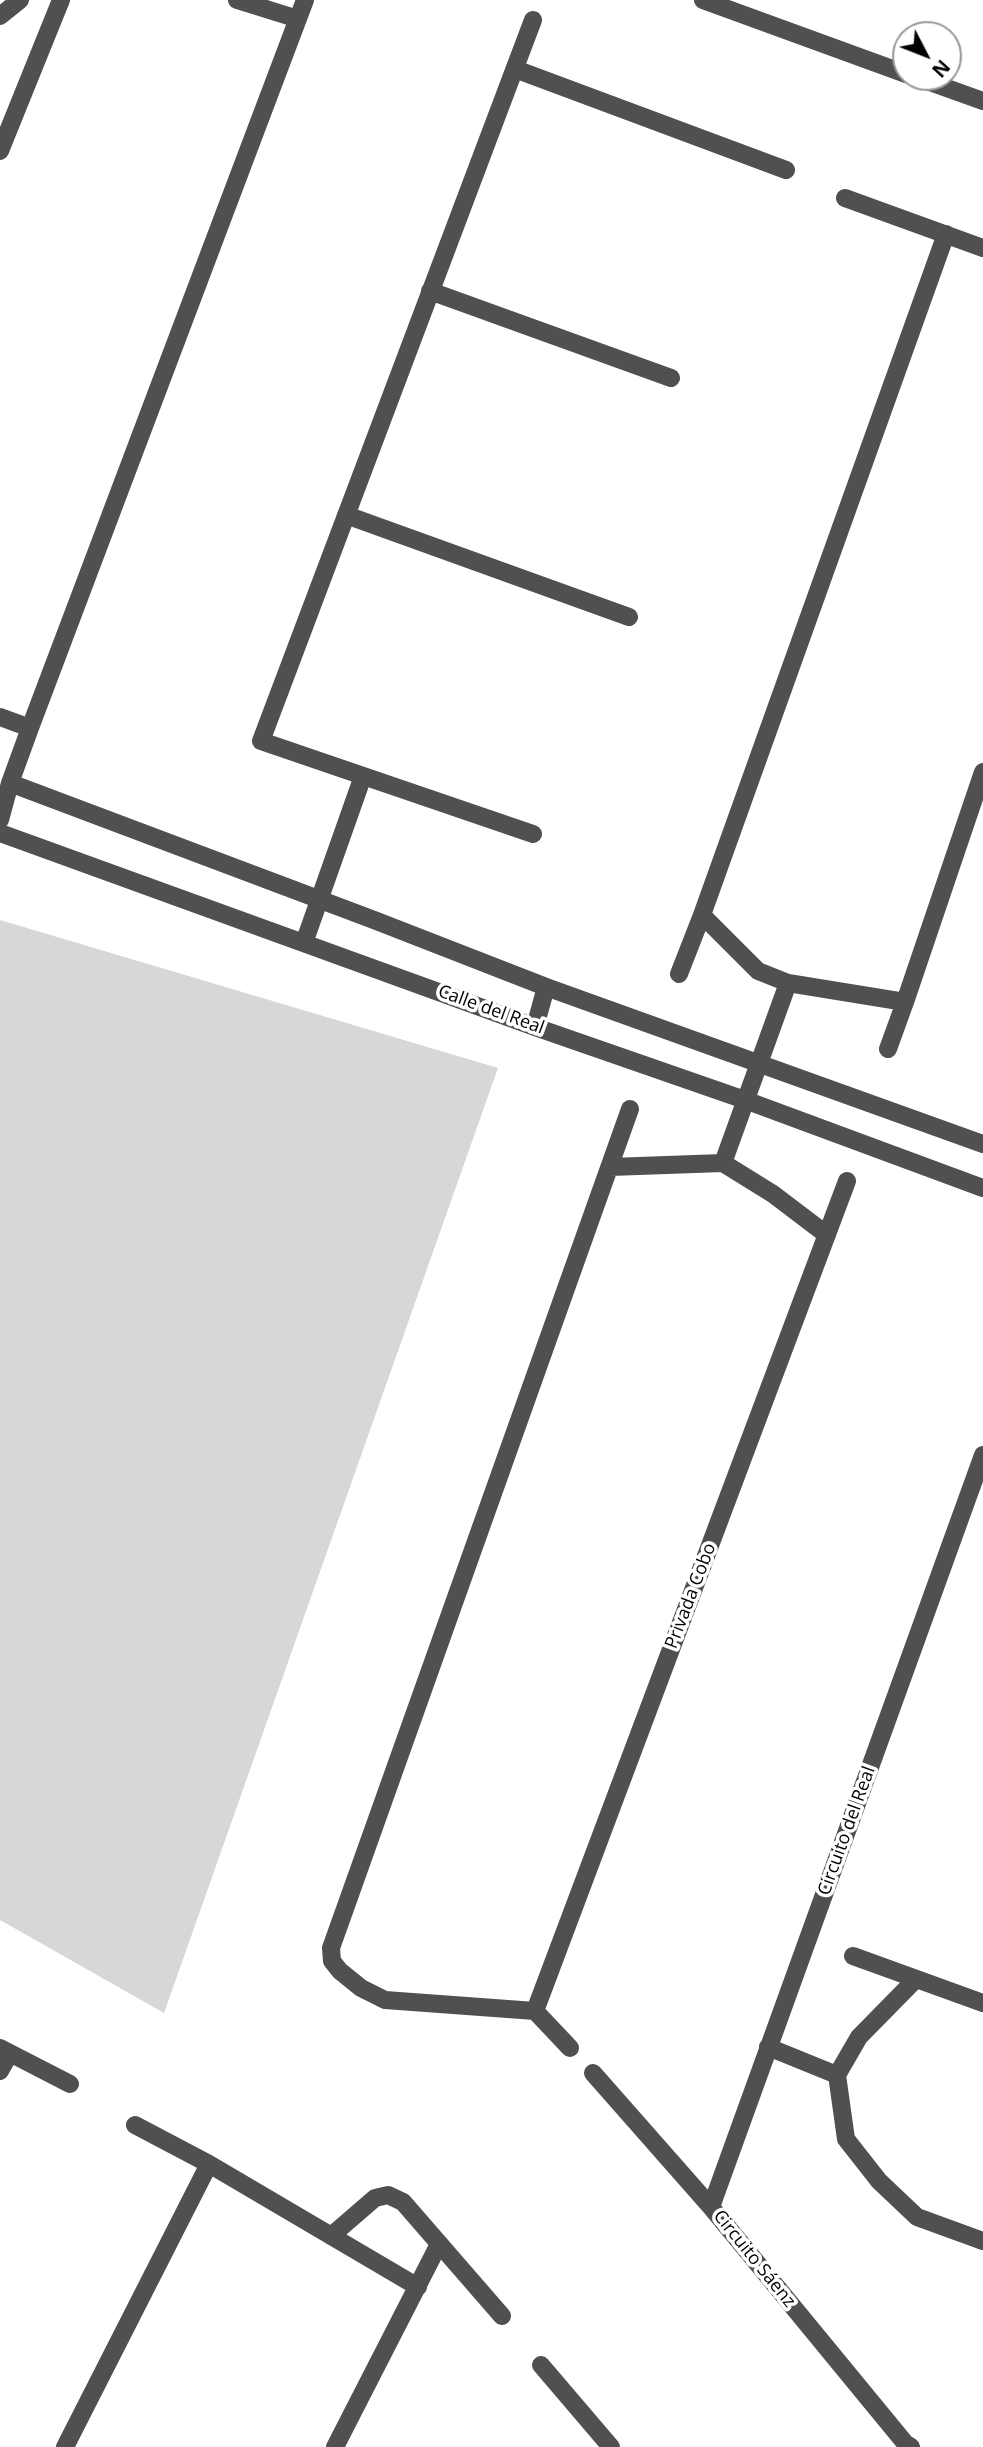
<!DOCTYPE html>
<html>
<head>
<meta charset="utf-8">
<style>
	body { margin:0 }
	#map { position:relative; width:983px; height:2447px; overflow:hidden; background:#fff; font-family:"Open Sans",sans-serif }
	canvas { display:block }
	.north { position:absolute; left:892px; top:21px; width:70px; height:70px; box-sizing:border-box; background:#fff; border:2px solid #999; border-radius:50%; rotate:132deg; font-size:19px; font-weight:700; line-height:28px; text-align:center; color:#000 }
	.north::after { content:''; display:block; margin:auto; width:24px; height:32px; background:#000; clip-path:polygon(50% 0,100% 100%,50% 72%,0 100%) }
</style>
</head>
<body>
<div id="map">
<canvas width="983" height="2447"></canvas>
<div class="north">N</div>
</div>
<script>
const g = document.querySelector('canvas').getContext('2d');
g.lineJoin = 'round';
function fill(path, color) { g.fillStyle = color; g.fill(path, 'evenodd'); }
const poly = rows => new Path2D(rows.map(r => 'M' + r).join(''));
function trace(path, color, width, dash) { g.strokeStyle = color; g.lineWidth = width; g.lineCap = dash ? 'butt' : 'round'; g.setLineDash(dash || []); g.stroke(path); }
function label(font, color, halo, rows, align = 'center') {
  g.font = font + ' "Open Sans",sans-serif'; g.lineWidth = 7; g.setLineDash([]); g.textBaseline = 'middle'; g.strokeStyle = halo; g.fillStyle = color; for (const [text, x, y, turn = 0] of rows) {
    g.save(); g.translate(x, y); g.rotate((+turn || 0) * Math.PI / 180); g.textAlign = isNaN(turn) ? turn : align; if (halo) g.strokeText(text, 0, 0); g.fillText(text, 0, 0); g.restore();
  }
}
fill(poly([
	[0,920,498,1068,164,2013,0,1920]
]), '#d7d7d7');
trace(poly([
	[237,0,298,19],
	[703,0,906,74],
	[0,16,20,0],
	[533,20,261,741,533,834],
	[515,69,786,170],
	[916,77,983,101],
	[0,151,61,0],
	[845,198,983,248],
	[430,291,671,378],
	[346,515,629,617],
	[0,717,30,728],
	[10,783,374,920,546,987,983,1144],
	[0,820,10,783,30,728,305,0],
	[0,833,535,1027,745,1100,983,1188],
	[702,915,758,971,788,983,905,1002,983,772],
	[304,943,363,776],
	[679,974,702,915,946,234],
	[535,1027,546,987],
	[888,1049,905,1002],
	[723,1163,788,983],
	[610,1167,723,1163,773,1194,827,1235],
	[853,1956,983,2003],
	[916,1979,859,2037,837,2075,846,2139,879,2181,917,2217,983,2241],
	[535,2011,847,1181],
	[768,2047,837,2075],
	[0,2048,70,2084],
	[570,2048,535,2011,385,2000,361,1988,340,1971,332,1961,331,1948,630,1109],
	[0,2071,10,2053],
	[593,2073,711,2207,905,2443,911,2447],
	[135,2125,209,2164,418,2287],
	[711,2207,983,1455],
	[331,2236,375,2198,388,2195,403,2202,502,2316],
	[541,2365,611,2447],
	[65,2447,209,2164],
	[335,2447,439,2244]
]), '#505050', 18);
label('18px', '#000', '#fff', [
	["Calle del Real",491,1010,20],
	["Privada Cobo",691,1596,-69],
	["Circuito del Real",847,1831,-70],
	["Circuito Sáenz",754,2259,51]
]);
</script>
</body>
</html>
